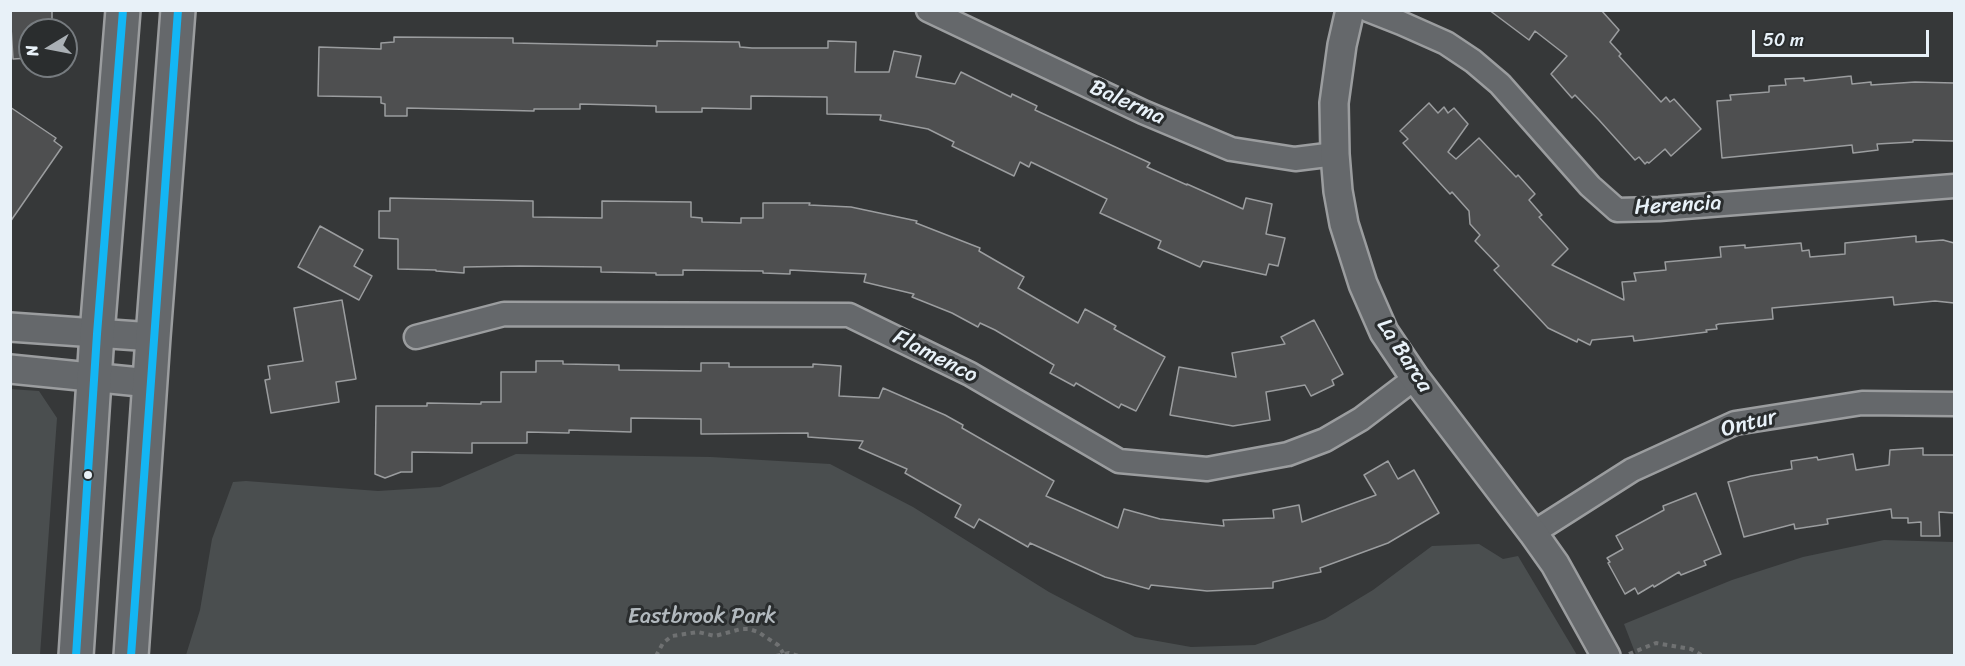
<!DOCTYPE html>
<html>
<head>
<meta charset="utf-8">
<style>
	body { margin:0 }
	#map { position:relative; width:1965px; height:666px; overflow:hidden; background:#363839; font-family:Sriracha,sans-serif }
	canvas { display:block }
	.frame { position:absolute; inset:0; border:12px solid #e8f1f8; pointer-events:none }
	.north { position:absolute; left:18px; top:18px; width:60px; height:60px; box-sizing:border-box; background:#2a2d2e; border:2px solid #767b7f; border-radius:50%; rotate:260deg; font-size:16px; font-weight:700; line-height:24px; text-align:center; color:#e8f1f8 }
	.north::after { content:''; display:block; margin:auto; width:21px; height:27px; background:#aab0b5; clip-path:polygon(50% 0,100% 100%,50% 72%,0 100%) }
	.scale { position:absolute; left:1752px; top:30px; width:177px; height:27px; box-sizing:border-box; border:3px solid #e8f1f8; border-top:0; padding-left:8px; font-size:18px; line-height:21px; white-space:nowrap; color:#e8f1f8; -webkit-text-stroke:4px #2a2d2e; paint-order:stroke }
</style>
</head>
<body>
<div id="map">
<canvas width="1965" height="666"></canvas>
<div class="frame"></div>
<div class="north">N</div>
<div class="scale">50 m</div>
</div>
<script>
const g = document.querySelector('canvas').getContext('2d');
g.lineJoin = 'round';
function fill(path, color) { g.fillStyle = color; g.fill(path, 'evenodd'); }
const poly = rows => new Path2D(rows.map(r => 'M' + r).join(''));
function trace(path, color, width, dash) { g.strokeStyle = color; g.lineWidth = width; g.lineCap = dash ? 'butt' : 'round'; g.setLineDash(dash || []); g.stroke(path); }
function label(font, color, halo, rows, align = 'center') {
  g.font = font + ' Sriracha,sans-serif'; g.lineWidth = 6; g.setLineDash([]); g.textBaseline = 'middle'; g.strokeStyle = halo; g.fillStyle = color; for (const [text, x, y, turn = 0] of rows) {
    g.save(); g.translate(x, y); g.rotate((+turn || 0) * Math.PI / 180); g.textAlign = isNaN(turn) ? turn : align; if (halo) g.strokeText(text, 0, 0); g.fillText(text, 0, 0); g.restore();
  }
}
fill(poly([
	[10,389,39,391,57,418,40,655,11,655],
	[516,454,711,457,830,464,913,507,1049,592,1135,637,1191,647,1255,645,1325,619,1373,590,1432,546,1479,544,1503,559,1518,556,1577,655,186,655,200,610,212,539,233,482,246,481,378,491,440,487],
	[1884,540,1954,542,1954,655,1636,655,1624,624,1732,580,1803,557]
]), '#4a4e4f');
const building = poly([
	[1489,10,1601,10,1619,30,1610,42,1621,54,1619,56,1661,102,1666,97,1670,102,1674,99,1701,129,1671,156,1665,149,1649,163,1647,162,1645,164,1639,157,1635,160,1599,120,1575,95,1572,98,1551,74,1567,56,1535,31,1529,40,1489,10],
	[10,11,52,11,52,30,30,30,30,58,13,59,10,11],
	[394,37,513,38,513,43,657,46,657,41,739,42,740,47,752,48,828,48,828,41,856,42,855,72,889,72,894,51,921,56,916,77,955,84,961,72,1011,97,1012,94,1037,106,1035,110,1150,163,1147,167,1187,185,1187,184,1243,209,1246,198,1272,204,1266,234,1285,238,1278,266,1269,264,1266,275,1203,261,1200,267,1158,248,1161,241,1100,213,1107,199,1031,162,1029,167,1020,162,1014,176,952,146,954,142,928,129,880,120,881,115,827,114,827,97,751,96,751,109,702,108,702,112,656,112,656,106,580,104,580,109,534,109,534,111,407,108,407,116,385,116,385,104,381,103,381,97,318,96,319,47,381,49,381,43,394,42,394,37],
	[1851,76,1852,84,1871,82,1871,85,1915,82,1954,83,1954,141,1913,140,1913,142,1877,144,1878,150,1853,153,1852,145,1722,158,1717,101,1731,100,1730,95,1769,92,1769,86,1786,85,1785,79,1804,78,1804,81,1851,76],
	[1429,103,1438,113,1444,107,1448,113,1454,108,1468,124,1448,152,1456,159,1479,138,1516,177,1518,175,1535,194,1529,200,1542,215,1539,217,1568,249,1552,265,1624,300,1622,282,1636,281,1634,273,1666,270,1665,262,1721,257,1720,247,1745,245,1745,248,1801,243,1802,251,1809,250,1810,257,1845,254,1845,243,1916,236,1916,242,1943,240,1954,243,1954,303,1935,301,1894,305,1893,297,1772,308,1773,319,1719,324,1716,325,1717,329,1706,330,1707,332,1634,341,1633,336,1592,340,1590,345,1578,339,1577,342,1548,328,1494,270,1499,266,1475,241,1480,235,1470,224,1469,211,1452,192,1450,194,1403,143,1408,139,1400,131,1429,103],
	[10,107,56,138,54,141,62,147,10,222,10,107],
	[390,198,533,201,533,217,602,218,602,201,691,202,691,217,702,218,702,222,741,223,741,218,763,218,763,203,810,203,809,205,851,207,917,221,916,223,980,248,979,251,1024,277,1018,288,1078,323,1085,309,1116,326,1114,329,1165,357,1136,411,1121,404,1119,408,1076,383,1074,386,1050,373,1054,365,995,330,980,323,978,327,952,313,912,297,914,294,864,282,866,274,790,270,790,274,763,273,763,271,683,270,683,275,656,275,656,273,601,272,601,267,520,266,464,267,464,273,436,271,436,270,398,269,398,239,379,238,379,211,390,211,390,198],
	[320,226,363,250,354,266,372,276,359,300,298,267,320,226],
	[342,300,356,379,336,382,339,402,271,413,265,380,270,379,268,366,303,361,294,308,342,300],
	[1314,320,1343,374,1332,380,1334,385,1311,396,1305,385,1266,392,1270,420,1233,426,1170,415,1179,367,1236,377,1232,353,1285,344,1281,337,1314,320],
	[536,361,563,361,563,364,619,365,619,370,701,371,701,363,729,363,729,367,813,367,813,364,841,366,839,396,879,398,883,388,945,415,963,425,962,428,1054,481,1046,496,1118,528,1124,509,1160,519,1224,526,1223,520,1274,518,1273,510,1299,505,1302,522,1376,495,1364,475,1388,461,1398,479,1414,470,1439,513,1388,543,1320,568,1321,572,1273,582,1273,588,1207,591,1151,585,1149,589,1105,577,1030,543,1028,547,979,519,974,528,955,517,961,505,905,473,907,469,859,448,863,441,808,437,808,433,701,434,701,419,631,418,631,432,569,430,569,433,527,432,527,443,472,443,472,453,412,452,412,472,401,472,385,478,375,474,376,406,427,406,427,403,481,404,481,402,501,402,501,372,536,372,536,361],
	[1923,448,1923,455,1954,455,1954,513,1939,512,1940,536,1921,536,1921,522,1908,523,1908,518,1892,518,1891,509,1827,519,1828,524,1795,529,1794,524,1744,537,1728,482,1751,476,1792,469,1791,461,1817,457,1818,460,1853,454,1856,470,1889,465,1890,450,1923,448],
	[1696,493,1721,554,1704,561,1706,565,1681,575,1679,572,1654,587,1653,585,1638,594,1635,588,1625,594,1608,563,1610,562,1607,558,1623,549,1616,536,1664,510,1663,506,1696,493]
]);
fill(building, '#4e4f50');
trace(building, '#9b9d9f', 1.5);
const minor = poly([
	[928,10,1143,112,1231,149,1295,159,1335,154],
	[1368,10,1401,23,1446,43,1473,61,1500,84,1590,186,1617,210,1659,209,1954,186],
	[416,337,504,314,849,315,970,374,1119,461,1207,469,1288,454,1325,440,1361,419,1415,378],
	[1533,533,1632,470,1735,423,1862,403,1954,404]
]);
const tertiary = poly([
	[1350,10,1342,45,1334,103,1335,154,1338,191,1344,224,1363,284,1384,332,1415,378,1533,533,1555,564,1606,656],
	[10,327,153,337],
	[10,369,150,383]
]);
const primary = poly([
	[76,656,97,334,123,10],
	[131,656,153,337,178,10]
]);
trace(minor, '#9b9d9f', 27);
trace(tertiary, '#9b9d9f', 32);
trace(primary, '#9b9d9f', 38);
trace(poly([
	[1629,654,1656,643,1691,649,1703,656],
	[656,656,663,643,672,636,698,632,715,636,741,629,749,629,758,632,778,645,783,653],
	[776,656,789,653,799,656]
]), '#6f7172', 4, [4.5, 4.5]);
trace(minor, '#65686b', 22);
trace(tertiary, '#65686b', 27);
trace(primary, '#65686b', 33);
trace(poly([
	[76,656,97,334,123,10],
	[131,656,178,10]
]), '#13b6f4', 8);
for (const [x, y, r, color] of [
	[88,475,5,"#e8f1f8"]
]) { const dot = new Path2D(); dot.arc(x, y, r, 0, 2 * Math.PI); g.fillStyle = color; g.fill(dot); trace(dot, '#2a2d2e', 2); }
label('22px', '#e8f1f8', '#2a2d2e', [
	["Balerma",1127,103,24],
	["Herencia",1678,206,-3],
	["La Barca",1404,356,57],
	["Flamenco",935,357,27],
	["Ontur",1749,424,-14]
]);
label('22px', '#b2b9be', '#2a2d2e', [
	["Eastbrook Park",702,617]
]);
</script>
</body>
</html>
